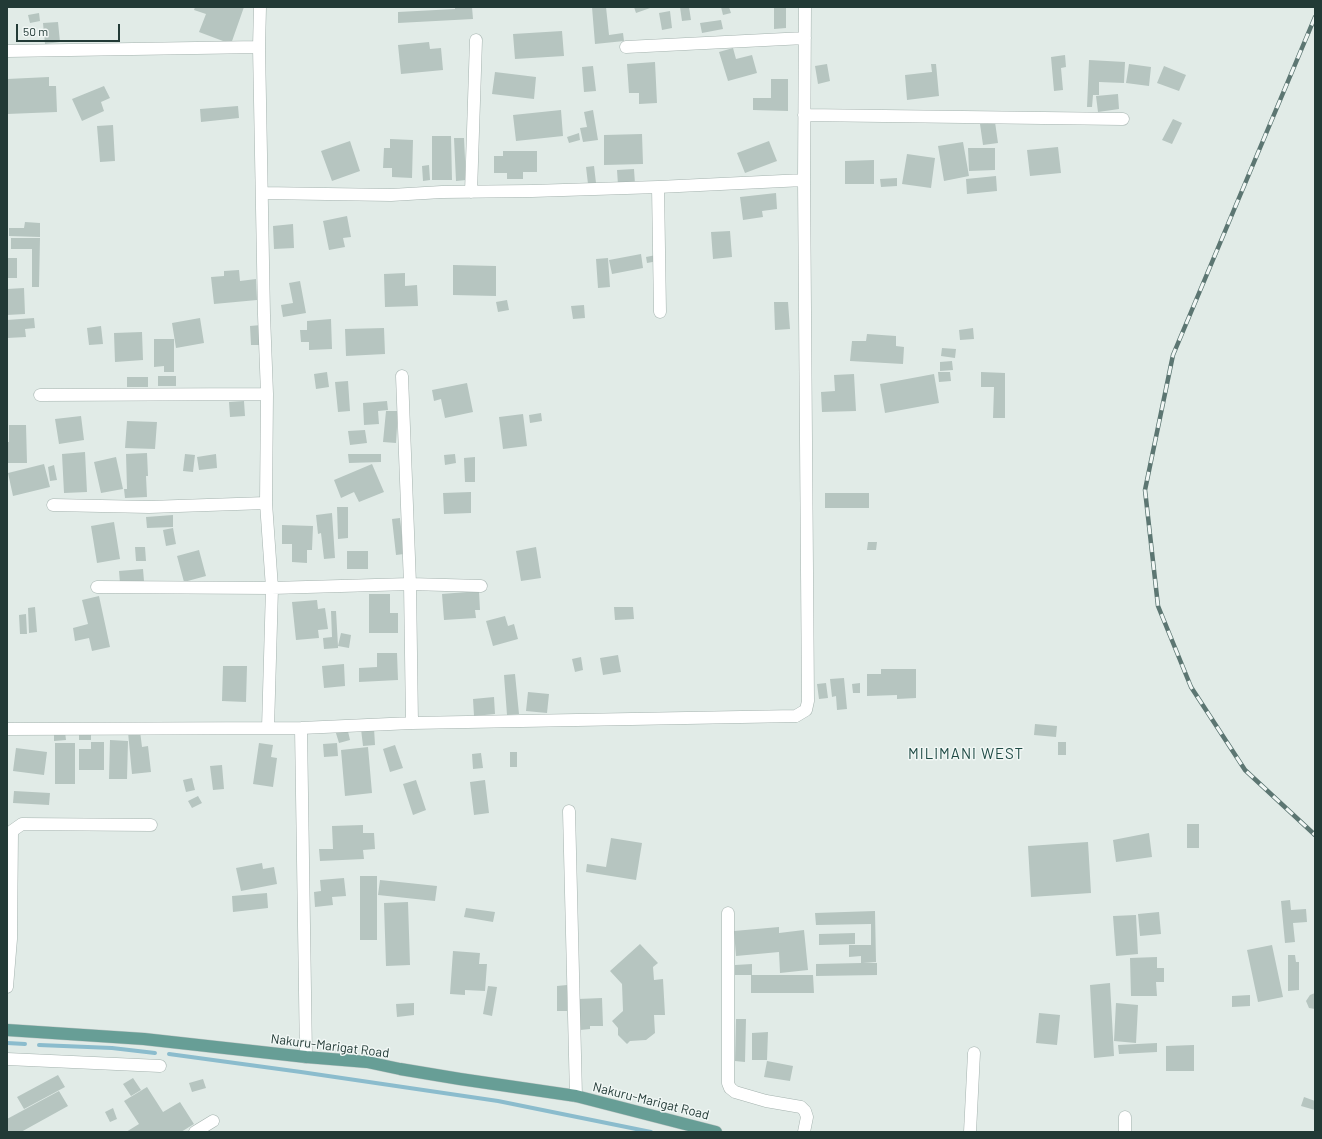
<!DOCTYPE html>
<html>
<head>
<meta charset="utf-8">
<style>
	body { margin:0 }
	#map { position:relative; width:1322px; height:1139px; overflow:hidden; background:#e1ebe7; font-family:Barlow,sans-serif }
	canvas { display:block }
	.frame { position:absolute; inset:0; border:8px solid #223a36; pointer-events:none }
	.scale { position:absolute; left:16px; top:24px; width:104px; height:18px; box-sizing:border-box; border:2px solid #223a36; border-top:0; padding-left:5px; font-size:12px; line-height:14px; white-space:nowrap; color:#223a36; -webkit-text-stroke:3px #f1f7f5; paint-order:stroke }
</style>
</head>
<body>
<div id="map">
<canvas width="1322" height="1139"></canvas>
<div class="frame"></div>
<div class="scale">50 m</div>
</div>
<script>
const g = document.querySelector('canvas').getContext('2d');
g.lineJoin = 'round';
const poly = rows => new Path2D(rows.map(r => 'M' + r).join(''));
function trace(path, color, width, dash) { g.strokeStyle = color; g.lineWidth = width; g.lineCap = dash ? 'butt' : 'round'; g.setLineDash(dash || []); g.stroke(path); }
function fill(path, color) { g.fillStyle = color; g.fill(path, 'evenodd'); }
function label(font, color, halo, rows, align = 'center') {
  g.font = font + ' Barlow,sans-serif'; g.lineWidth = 3; g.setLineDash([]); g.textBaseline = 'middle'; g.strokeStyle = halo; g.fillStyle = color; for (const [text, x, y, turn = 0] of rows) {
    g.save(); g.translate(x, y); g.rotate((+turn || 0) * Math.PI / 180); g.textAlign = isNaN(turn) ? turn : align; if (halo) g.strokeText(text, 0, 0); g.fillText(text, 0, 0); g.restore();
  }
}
trace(poly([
	[7,1043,25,1044],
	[39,1045,112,1048,155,1053],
	[169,1054,301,1072,498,1101,651,1132]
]), '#8bbccd', 4);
fill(poly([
	[195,7,244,7,231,44,199,32,206,14,194,10],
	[455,7,472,7,473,19,398,23,398,12,455,9],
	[592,7,606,7,609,35,623,33,624,41,595,44],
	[634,7,653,7,636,13],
	[680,7,689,7,691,20,682,21],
	[721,7,729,7,731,13,723,15],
	[774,7,786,7,786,28,774,29],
	[670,11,672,28,662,30,659,13],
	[39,13,40,21,30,23,28,15],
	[721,20,723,29,702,33,700,23],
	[58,22,60,42,45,44,43,23],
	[562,31,564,56,515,59,513,34],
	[429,42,430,49,441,48,443,70,401,74,398,45],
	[733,48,736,59,752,55,757,73,728,81,719,52],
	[1065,55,1066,67,1061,68,1063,90,1054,91,1051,57],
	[1089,60,1125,62,1124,83,1099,82,1099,95,1093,95,1092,107,1087,107],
	[655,62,657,103,639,104,639,93,629,93,627,64],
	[827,64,830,81,818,84,815,66],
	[931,64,936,64,939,96,907,100,905,75,932,72],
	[1129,64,1151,67,1149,86,1126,83],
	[593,66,596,91,584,92,582,67],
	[1164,66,1186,75,1179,91,1157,83],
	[495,72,536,77,534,99,492,94],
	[49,77,49,86,56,86,57,112,7,114,7,79],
	[771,79,788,79,788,111,753,110,753,98,771,98],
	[104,86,110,98,101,102,104,111,82,121,72,99],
	[1118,94,1119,109,1098,112,1096,96],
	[238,106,239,118,201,122,200,109],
	[561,110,563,136,516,141,513,115],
	[593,110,598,140,583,142,580,128,587,127,584,112],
	[1173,119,1182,123,1172,144,1162,140],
	[995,122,998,143,983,145,980,124],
	[113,125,115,161,100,162,97,126],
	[579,133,580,140,569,143,567,137],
	[642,134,643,164,604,165,604,135],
	[432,136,451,136,452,180,432,180],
	[454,138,464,138,466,180,456,181],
	[390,139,413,140,412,178,392,177,392,168,383,168,384,148,390,148],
	[350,141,360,171,332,181,321,151],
	[769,141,777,161,745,173,737,153],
	[963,142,969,176,944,181,938,146],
	[1058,147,1061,173,1030,176,1027,150],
	[968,148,995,148,995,170,969,171],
	[503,151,537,151,537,172,523,172,523,179,507,179,507,173,494,173,494,156,503,156],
	[907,154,935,158,931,188,902,184],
	[874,160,874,184,845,184,845,161],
	[429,165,430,180,423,181,422,166],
	[594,166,596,183,588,184,586,167],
	[634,169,635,184,618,185,617,170],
	[996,176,997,191,967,194,966,179],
	[897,178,897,186,881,187,880,179],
	[776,193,777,209,762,211,763,217,743,220,740,197],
	[347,216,351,237,343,238,345,247,329,250,323,221],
	[25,222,40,223,40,237,9,236,9,228,24,228],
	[293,224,294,248,274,249,273,226],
	[730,231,732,257,713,259,711,232],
	[11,238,40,238,39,287,32,287,32,249,11,249],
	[641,254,643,268,612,274,609,260],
	[656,255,658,261,647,263,646,257],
	[7,258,17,258,17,278,7,278],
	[608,258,610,287,598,288,596,259],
	[453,265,496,266,496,296,453,295],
	[239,270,240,281,256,279,257,300,214,304,211,277,224,276,224,271],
	[405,273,405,286,417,285,418,306,385,307,384,274],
	[300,281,306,313,283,317,281,305,293,303,289,283],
	[24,288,25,314,7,315,7,289],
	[507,300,509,310,498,312,496,302],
	[774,302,788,302,790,329,775,330],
	[584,305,585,318,573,319,571,306],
	[34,318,35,328,25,329,26,337,7,338,7,320],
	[200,318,204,343,176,348,172,323],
	[331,319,332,349,309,350,309,342,301,342,300,330,307,330,307,321],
	[261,325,262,345,251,345,250,326],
	[101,326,103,344,89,345,87,328],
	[384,328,385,354,346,356,345,329],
	[973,328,974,339,960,340,959,330],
	[142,332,143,360,115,362,114,333],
	[867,334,896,336,896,346,904,347,903,364,850,361,852,341,866,341],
	[154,339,174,339,174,372,164,372,164,366,154,367],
	[942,348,956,349,955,358,941,356],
	[952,361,953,370,940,371,940,362],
	[327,372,329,387,316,389,314,374],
	[938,372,950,372,951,381,939,382],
	[981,372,1005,373,1005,418,993,418,994,387,981,387],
	[854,374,856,411,822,412,821,392,835,391,834,375],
	[934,374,939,403,885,413,880,384],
	[158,376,176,376,176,386,158,386],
	[127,377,148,377,148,387,127,387],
	[348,381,350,411,338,412,335,382],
	[467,383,473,412,445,418,441,399,434,401,432,390],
	[244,401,245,416,230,417,229,402],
	[387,401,388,410,378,411,379,424,364,425,363,403],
	[386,411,398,411,396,443,383,442],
	[541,413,542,421,530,423,529,415],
	[523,414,527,446,503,449,499,417],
	[81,416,84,440,59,444,55,419],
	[127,421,157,422,155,449,125,448],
	[9,425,26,425,27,463,7,463,7,442,9,442],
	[365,430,367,443,350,445,348,431],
	[85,452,87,492,64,493,62,454],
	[147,453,148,476,146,476,147,497,125,498,124,489,127,489,126,454],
	[185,454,195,455,193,472,183,471],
	[216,454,217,468,199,470,197,457],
	[348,454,381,454,381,462,349,463],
	[455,454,456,463,445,465,444,455],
	[116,457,123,489,101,493,94,462],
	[475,457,475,482,465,482,464,458],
	[44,464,50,487,13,496,8,473],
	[372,464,384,492,359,502,354,492,341,498,334,480],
	[54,465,57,480,50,481,48,467],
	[471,492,471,513,444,514,443,493],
	[825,493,869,493,869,508,825,508],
	[337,507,348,507,348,538,338,539],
	[332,513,335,558,324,559,321,533,318,534,316,515],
	[173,515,173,527,147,528,146,517],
	[400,518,404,554,396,555,392,519],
	[114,522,120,559,97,563,91,526],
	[282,525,313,526,312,550,307,550,307,563,292,562,292,544,282,544],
	[173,528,176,544,166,546,163,530],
	[868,542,877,542,876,550,867,550],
	[135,547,145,547,146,561,136,561],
	[536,547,541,578,521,581,516,551],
	[199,550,206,576,184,582,177,556],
	[347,551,368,551,368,569,347,569],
	[143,569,144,581,120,583,119,571],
	[479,591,480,610,475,610,476,618,444,620,442,594],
	[369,594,390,594,390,613,398,613,398,633,369,633],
	[99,596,110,647,92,651,89,638,75,641,73,628,88,624,82,600],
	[317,600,318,609,325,608,328,629,318,630,319,638,296,640,292,602],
	[35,607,37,632,29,633,28,608],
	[614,607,633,607,634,619,615,620],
	[331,611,336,611,338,646,341,633,351,635,349,648,338,646,338,648,324,649,323,638,332,637],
	[26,614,27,634,20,634,19,615],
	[505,616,508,626,514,624,518,639,493,646,486,621],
	[377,653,397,653,398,680,359,682,359,668,377,667],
	[618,655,621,672,603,675,600,658],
	[581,657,583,670,575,672,572,659],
	[344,664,345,686,324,688,322,666],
	[223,666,247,666,246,702,222,701],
	[881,669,916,669,916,698,897,699,897,695,867,696,867,674,881,674],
	[515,674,519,714,507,715,504,675],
	[844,678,847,709,837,710,836,696,832,697,830,679],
	[826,683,828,698,819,699,817,684],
	[860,683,860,693,853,693,852,684],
	[528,692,549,694,547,713,526,711],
	[494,697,495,714,474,716,473,699],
	[1035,724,1057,726,1056,737,1034,735],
	[347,727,350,740,339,743,335,730],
	[374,728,375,745,363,746,361,729],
	[140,731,142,747,148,746,151,772,132,774,128,732],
	[65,732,66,740,54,741,54,734],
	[79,733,91,733,91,740,79,740],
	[110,740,128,741,127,779,109,779],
	[91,742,104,742,104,770,79,770,79,749,91,749],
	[1058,742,1066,742,1066,755,1058,755],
	[55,743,75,743,75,784,55,784],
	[259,743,273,745,271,757,277,758,273,787,253,784],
	[337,743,338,756,324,757,323,744],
	[395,745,403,768,390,772,383,749],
	[368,747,372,793,345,796,341,750],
	[16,748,47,752,44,775,13,771],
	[510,752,517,752,517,767,510,767],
	[481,753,483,768,473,769,472,754],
	[222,765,224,789,213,790,210,766],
	[192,778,195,790,186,792,183,780],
	[416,780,426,810,413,815,403,784],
	[485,780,489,813,474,815,470,782],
	[14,791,50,793,49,805,13,803],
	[198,796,202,803,192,808,188,801],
	[1187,824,1199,824,1199,848,1187,848],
	[363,825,363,833,374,833,375,849,363,850,364,859,320,861,319,849,333,849,332,826],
	[1149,833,1152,857,1116,862,1113,840],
	[611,838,642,843,636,880,586,872,587,864,606,867],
	[1088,842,1091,893,1031,897,1028,846],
	[262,863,263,869,274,867,277,884,241,891,236,868],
	[360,876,377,876,377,940,360,940],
	[344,878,346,896,332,897,333,905,315,907,314,892,321,891,320,880],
	[380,880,437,886,435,901,378,895],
	[267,893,268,908,233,912,232,896],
	[1290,900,1291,910,1306,909,1307,922,1293,923,1295,942,1285,943,1281,901],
	[408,902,410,965,386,966,384,903],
	[466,908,495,912,493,922,464,917],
	[875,911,876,962,863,963,877,963,877,975,816,976,816,964,861,963,861,956,849,957,849,945,871,945,871,924,816,925,815,913],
	[1159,912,1161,934,1140,936,1138,914],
	[1136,915,1138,954,1116,956,1113,916],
	[779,927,779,933,804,930,808,970,780,973,779,952,736,956,734,931],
	[855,933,855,944,819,945,819,934],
	[640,944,658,963,653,967,654,980,663,979,665,1015,654,1015,655,1033,646,1040,630,1041,627,1044,618,1035,618,1028,612,1021,623,1011,622,984,610,971],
	[1272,945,1283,997,1258,1002,1247,950],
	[453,951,480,953,479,964,487,964,485,991,465,990,465,995,450,994],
	[1288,955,1295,955,1296,962,1299,962,1299,990,1288,991],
	[1157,957,1157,968,1164,968,1164,982,1156,982,1157,996,1131,996,1130,958],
	[752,964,752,975,813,975,814,993,751,993,751,975,735,975,735,965],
	[1110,983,1114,1056,1094,1058,1090,985],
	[567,985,567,1011,557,1011,557,986],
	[488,986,497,987,492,1016,483,1014],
	[1315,993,1315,1009,1309,1008,1306,1001,1310,995],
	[1250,995,1250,1006,1232,1007,1232,996],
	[602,998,603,1026,590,1026,590,1029,580,1030,578,999],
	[414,1003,414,1015,397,1017,396,1004],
	[1116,1003,1138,1005,1136,1043,1114,1041],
	[1039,1013,1060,1015,1057,1045,1036,1043],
	[736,1019,746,1019,745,1062,735,1061],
	[768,1032,767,1060,752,1060,752,1033],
	[1157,1043,1157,1052,1119,1054,1118,1045],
	[1194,1045,1194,1071,1166,1071,1166,1046],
	[767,1061,793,1066,790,1081,764,1077],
	[58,1075,65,1087,24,1109,17,1097],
	[133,1078,141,1090,131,1096,123,1084],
	[203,1079,206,1088,192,1092,189,1083],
	[147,1087,163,1112,180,1102,194,1124,181,1132,126,1132,139,1124,124,1101],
	[59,1091,68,1106,21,1132,7,1132,7,1119],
	[1304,1097,1315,1101,1315,1110,1301,1106],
	[113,1108,117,1119,110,1122,105,1112]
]), '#b6c5c0');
const minor = poly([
	[626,47,805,38],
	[7,51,259,47],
	[804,115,1123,119],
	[658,187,660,312],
	[471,192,476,40],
	[262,193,391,195,442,192,532,191,658,187,804,180],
	[402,376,410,584,481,586],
	[40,395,267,394],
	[266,503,272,588,410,584,412,723],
	[53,505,149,507,266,503,267,394,264,315,259,47,260,7],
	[97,587,272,588,268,728],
	[301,728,306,1057],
	[7,729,301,728,412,723,796,716,806,710,808,701,804,180,805,7],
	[569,811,576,1096],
	[728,913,728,1083,730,1088,735,1092,766,1101,801,1107,805,1111,807,1117,804,1132],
	[7,987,11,939,12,831,22,824,151,825],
	[7,1059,160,1066],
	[195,1132,213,1121],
	[970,1132,974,1053],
	[1125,1132,1125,1117]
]);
const primary = poly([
	[7,1030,144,1039,306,1057,367,1062,400,1069,460,1079,576,1096,716,1132]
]);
trace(minor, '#a4b2ae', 13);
trace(primary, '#c1c8c7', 13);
trace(minor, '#fff', 12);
trace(primary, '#679e96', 12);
const rail = poly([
	[1315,17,1173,355,1145,490,1158,606,1191,687,1245,770,1315,835]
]);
trace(rail, '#5c7672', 4.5);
trace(rail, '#f1f7f5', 3, [9]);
label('13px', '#223a36', '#f1f7f5', [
	["Nakuru-Marigat Road",330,1046,7],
	["Nakuru-Marigat Road",651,1101,14]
]);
g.letterSpacing = '1px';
label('15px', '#1f4b45', '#f1f7f5', [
	["MILIMANI WEST",966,754]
]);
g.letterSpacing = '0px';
</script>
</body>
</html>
